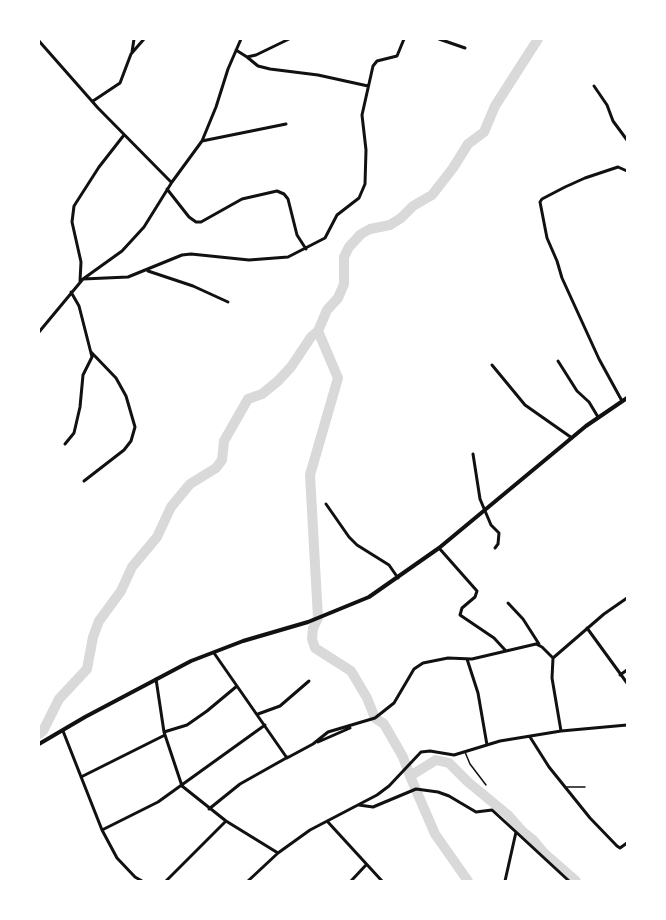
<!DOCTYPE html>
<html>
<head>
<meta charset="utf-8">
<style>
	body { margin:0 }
	#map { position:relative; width:666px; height:920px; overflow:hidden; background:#fff; font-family:"Source Sans 3",sans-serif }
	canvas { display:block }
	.frame { position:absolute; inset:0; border:40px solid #fff; pointer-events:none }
</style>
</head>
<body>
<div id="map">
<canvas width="666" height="920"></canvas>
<div class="frame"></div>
</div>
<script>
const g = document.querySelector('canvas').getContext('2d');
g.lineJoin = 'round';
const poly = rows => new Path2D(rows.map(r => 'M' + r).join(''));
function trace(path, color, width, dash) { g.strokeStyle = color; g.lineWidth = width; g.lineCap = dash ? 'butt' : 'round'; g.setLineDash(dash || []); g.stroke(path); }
trace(poly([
	[318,331,338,378,310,475,318,618,313,628,312,639,315,648,351,671,367,698,375,718,384,724,403,757,410,776,436,760,449,763,468,782,508,815,523,832,533,840,545,854,576,881],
	[39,734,43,731,59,699,87,669,93,637,99,621,121,591,132,567,157,537,171,507,190,484,216,468,222,460,224,441,248,399,262,394,278,381,291,367,311,337,318,331,327,310,338,298,344,284,344,257,349,247,361,234,370,229,390,225,401,218,413,206,432,195,453,168,468,144,484,132,495,106,538,39],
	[410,776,435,834,468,881]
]), '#d9d9d9', 10);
trace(poly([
	[465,752,470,764,486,785],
	[567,787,585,787]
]), '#111', 1.5);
trace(poly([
	[439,39,465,48],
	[39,41,98,108,171,182],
	[236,50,247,57,256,55,289,39],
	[132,52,134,39],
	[247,57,258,66,270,69,318,75,368,86],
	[594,86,607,105,613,121,627,140],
	[93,101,120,83,131,54,144,39],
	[202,141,286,124],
	[167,189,189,217,196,222,201,222,242,199,277,191,284,194,288,199,297,235,306,249],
	[148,271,193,286,228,302],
	[83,279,128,277,182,255,191,254,249,260,288,257,325,238,337,215,359,198,365,184,366,150,362,115,373,66,377,61,397,56,404,39],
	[80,281,81,262,72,222,74,206,99,167,124,135],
	[39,332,83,279,122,251,144,227,172,182,202,141,216,107,228,69,241,39],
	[558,361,577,391,589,402,598,417],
	[492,365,525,405,572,438],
	[622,401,599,359,562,278,557,261,547,238,540,202,542,199,565,187,585,178,618,167,627,171],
	[65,444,74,433,80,407,83,375,92,357,79,306,71,292],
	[473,454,480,499,491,525,499,533,498,544,495,548],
	[84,481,124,450,131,441,135,427,126,396,116,378,91,352],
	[326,504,349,537,357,545,389,565,398,578],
	[439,548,477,591,475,597,462,608,460,615,494,638,506,651],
	[508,603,523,619,539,644],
	[587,628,627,683],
	[214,653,287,758,313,744,328,732,375,718,394,703,414,669,423,663,448,658,472,659,536,644,542,647,553,658],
	[467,659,478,693,487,745],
	[620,675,627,670],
	[156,679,164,732,182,786,226,821,278,853],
	[258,714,280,706,309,681],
	[63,731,102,830,117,858,135,877,142,881],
	[561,731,552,678,553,658,604,614,627,598],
	[164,732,187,725,207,711,237,686],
	[530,737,549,767,590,818,617,846,620,848,627,843],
	[318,742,350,728],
	[81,777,165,735],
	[359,805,373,807,416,789,438,792,449,796,476,812,492,810,516,832,505,881],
	[209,809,240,784,288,757],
	[327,821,382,881],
	[102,830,158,802,265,725],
	[516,832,569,881],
	[166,881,226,821],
	[248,881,278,853,310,830,377,795,389,786,421,752,430,751,454,755,500,741,561,731,627,725],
	[351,881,366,865]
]), '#111', 3);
trace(poly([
	[39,744,85,717,191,661,243,641,308,622,369,597,439,548,586,426,627,398]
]), '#111', 4);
</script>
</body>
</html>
